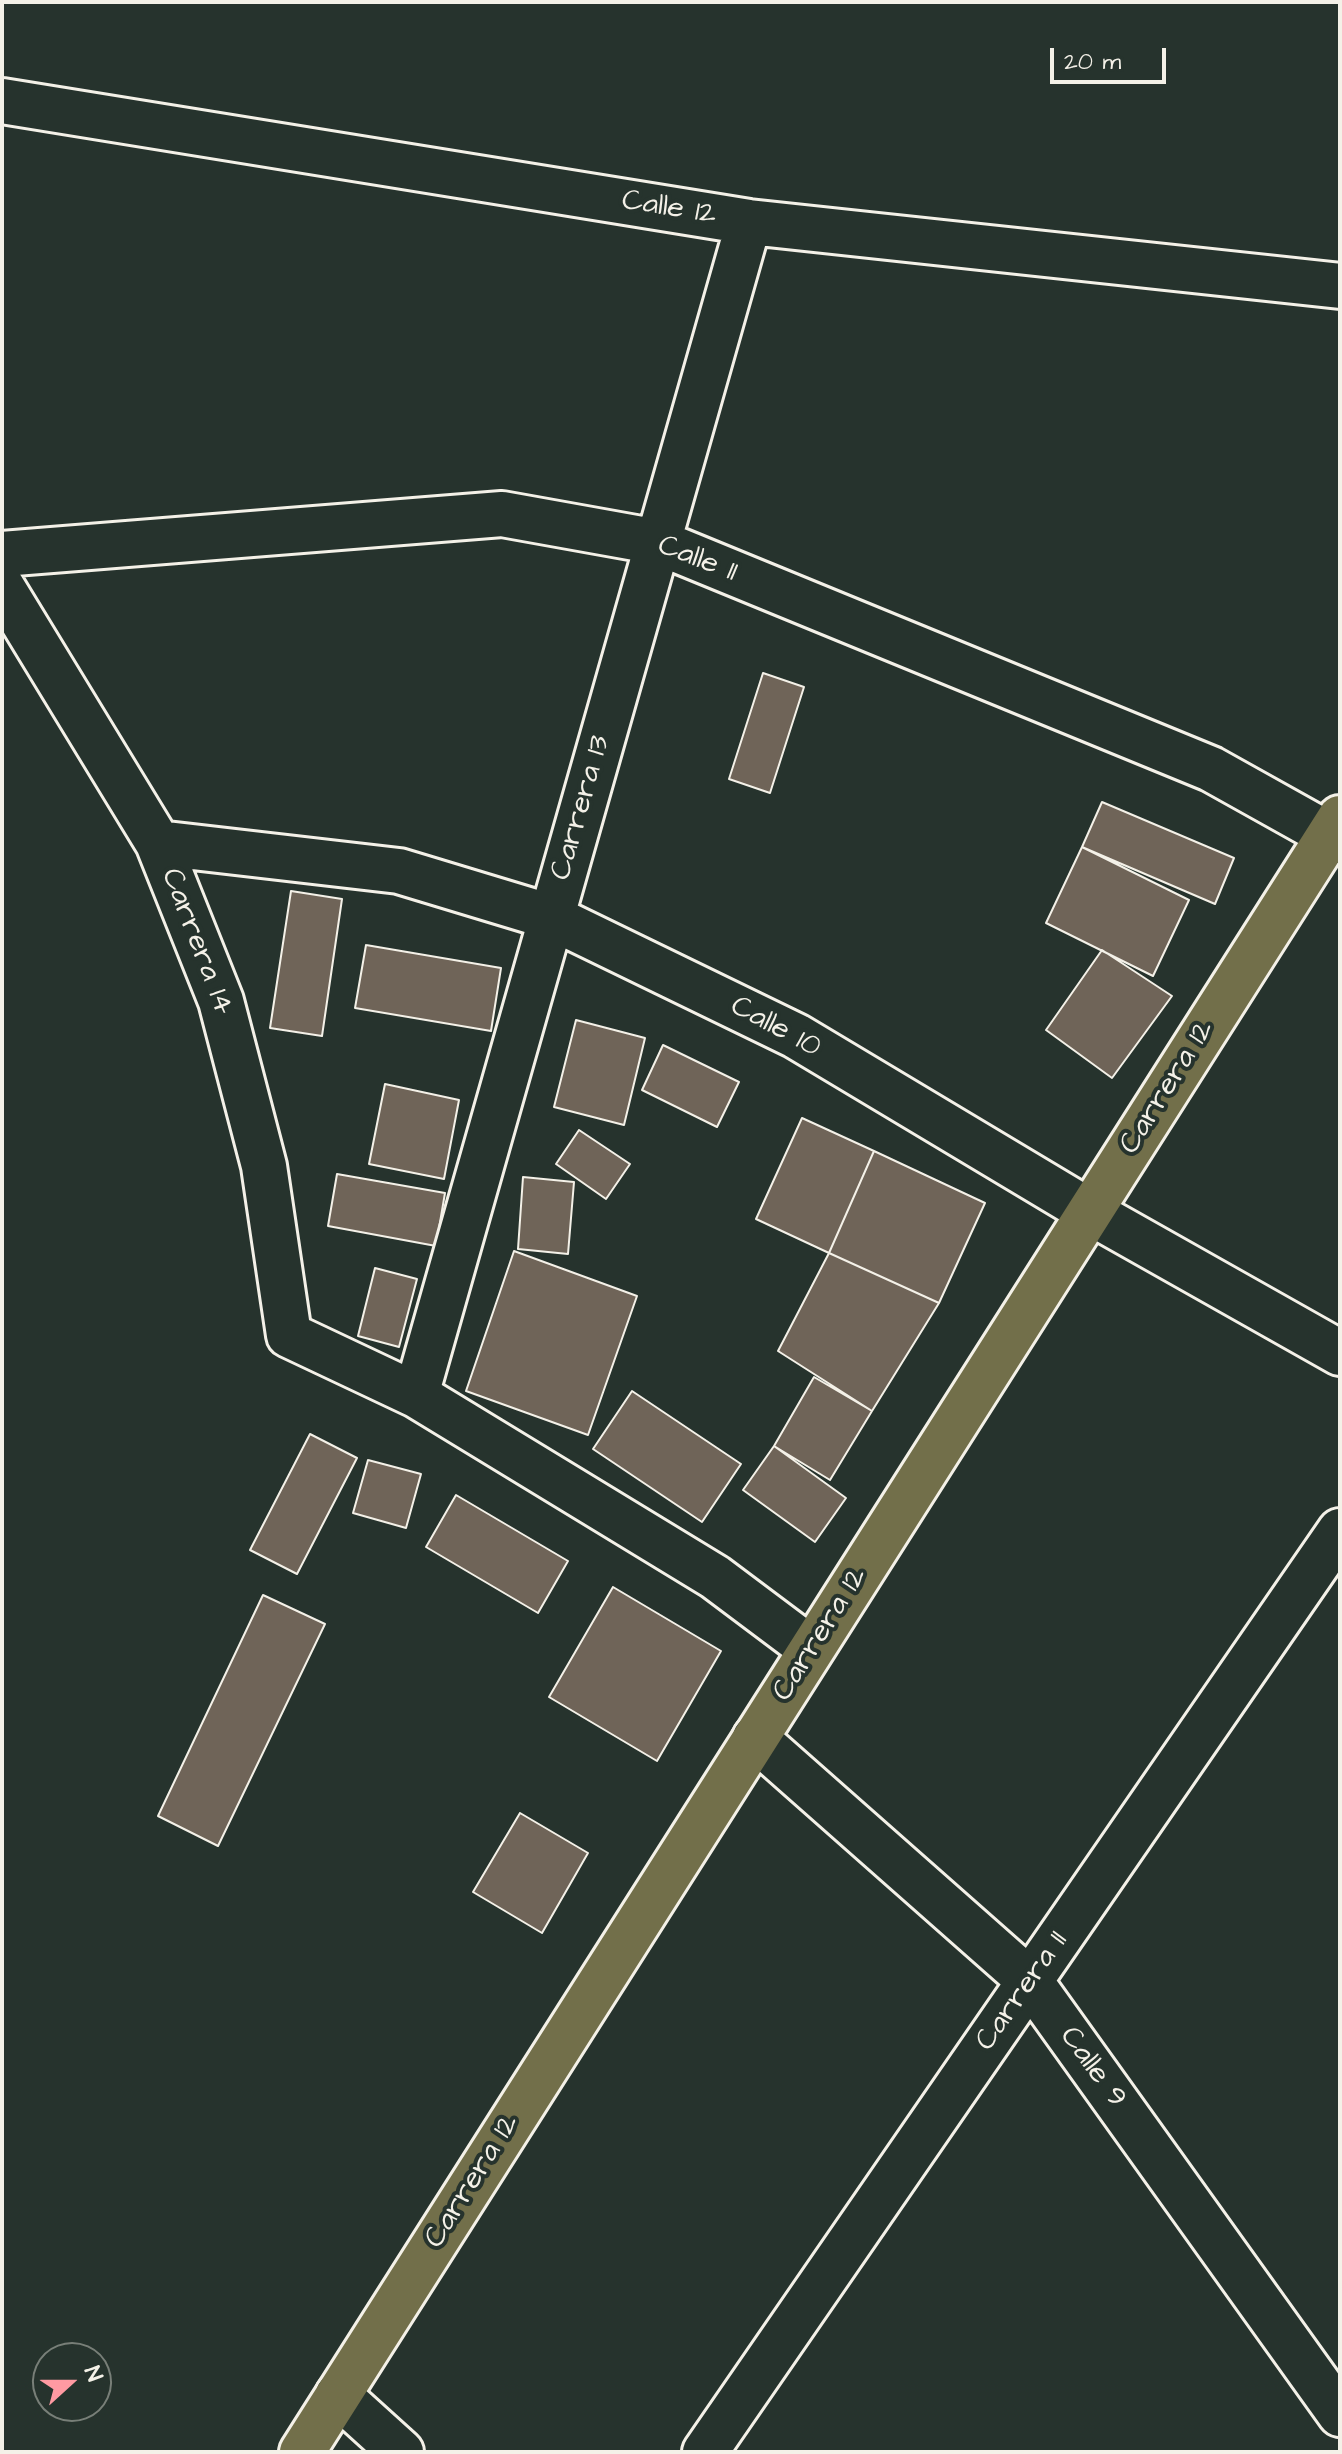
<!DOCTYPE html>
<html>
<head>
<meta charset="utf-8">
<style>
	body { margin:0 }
	#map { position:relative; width:1342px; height:2454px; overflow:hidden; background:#26332d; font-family:"Architects Daughter",sans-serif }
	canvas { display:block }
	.frame { position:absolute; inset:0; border:4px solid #f4f1e8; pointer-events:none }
	.north { position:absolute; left:32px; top:2342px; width:80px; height:80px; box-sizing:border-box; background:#26332d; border:2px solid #787f78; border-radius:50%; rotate:69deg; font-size:22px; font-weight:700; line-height:32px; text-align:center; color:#f4f1e8 }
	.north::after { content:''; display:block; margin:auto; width:28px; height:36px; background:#ff9aa2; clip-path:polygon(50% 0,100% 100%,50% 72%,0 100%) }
	.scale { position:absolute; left:1050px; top:48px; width:116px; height:36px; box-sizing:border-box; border:4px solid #f4f1e8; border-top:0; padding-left:10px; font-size:24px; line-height:28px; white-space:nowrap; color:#f4f1e8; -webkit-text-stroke:6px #26332d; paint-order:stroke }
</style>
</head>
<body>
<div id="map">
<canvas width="1342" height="2454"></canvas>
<div class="frame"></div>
<div class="north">N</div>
<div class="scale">20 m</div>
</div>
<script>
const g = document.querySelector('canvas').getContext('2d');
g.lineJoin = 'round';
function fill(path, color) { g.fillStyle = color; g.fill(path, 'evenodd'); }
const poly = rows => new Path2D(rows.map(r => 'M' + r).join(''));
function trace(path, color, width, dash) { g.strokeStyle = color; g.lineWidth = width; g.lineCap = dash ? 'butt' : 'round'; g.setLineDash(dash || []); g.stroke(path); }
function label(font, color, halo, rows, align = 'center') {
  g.font = font + ' "Architects Daughter",sans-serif'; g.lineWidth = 8; g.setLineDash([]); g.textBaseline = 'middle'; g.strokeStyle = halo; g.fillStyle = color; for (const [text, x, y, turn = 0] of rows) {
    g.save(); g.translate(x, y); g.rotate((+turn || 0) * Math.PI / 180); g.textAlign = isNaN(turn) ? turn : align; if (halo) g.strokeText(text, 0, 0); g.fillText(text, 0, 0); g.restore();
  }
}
const building = poly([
	[763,673,804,687,770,793,729,779,763,673],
	[1102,802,1234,858,1215,904,1082,847,1102,802],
	[1082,847,1189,900,1153,976,1046,923,1082,847],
	[291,891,342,899,322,1036,270,1028,291,891],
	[366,945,501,968,491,1031,355,1008,366,945],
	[1102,950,1172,996,1112,1078,1046,1030,1102,950],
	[576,1020,645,1038,624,1125,554,1107,576,1020],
	[663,1045,739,1082,717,1127,642,1090,663,1045],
	[385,1084,459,1100,444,1179,369,1164,385,1084],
	[802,1118,874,1151,829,1253,756,1219,802,1118],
	[579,1130,630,1164,606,1199,556,1164,579,1130],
	[874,1151,985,1203,939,1303,829,1253,874,1151],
	[337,1174,445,1193,436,1246,328,1226,337,1174],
	[523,1177,574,1182,568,1254,518,1249,523,1177],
	[514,1251,637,1296,588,1435,466,1391,514,1251],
	[829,1253,939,1303,872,1411,778,1351,829,1253],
	[375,1268,417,1279,399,1347,358,1336,375,1268],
	[814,1377,872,1411,830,1480,774,1446,814,1377],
	[632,1391,741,1464,702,1522,593,1449,632,1391],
	[310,1434,357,1458,297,1574,250,1550,310,1434],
	[774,1446,846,1498,815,1542,743,1490,774,1446],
	[368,1460,421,1474,406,1528,353,1513,368,1460],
	[456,1495,568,1561,538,1613,426,1547,456,1495],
	[613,1587,721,1651,657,1761,549,1697,613,1587],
	[263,1595,325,1624,218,1846,158,1816,263,1595],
	[520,1813,588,1853,542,1933,473,1892,520,1813]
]);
fill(building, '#6f6458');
trace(building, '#f4f1e8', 2);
const minor = poly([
	[2,101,749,222,1340,286],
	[2,554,502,514,658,542,1211,769,1340,841],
	[2,587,158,843,221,1001,264,1166,289,1335,416,1395,715,1577,811,1649],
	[158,843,399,871,551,917,796,1036,1090,1212,1340,1353],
	[416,1395,749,222],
	[755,1738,1030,1981,1340,2414],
	[338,2395,401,2452],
	[705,2452,1340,1531]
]);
const highway = poly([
	[302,2452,1340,818]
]);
trace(minor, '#f4f1e8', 50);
trace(highway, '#f4f1e8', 50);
trace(minor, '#26332d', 44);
trace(highway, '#726f4a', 44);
label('30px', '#f4f1e8', '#26332d', [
	["Calle 12",669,209,9],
	["Calle 11",697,560,21],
	["Carrera 13",582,808,-74],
	["Carrera 14",196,942,69],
	["Calle 10",775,1028,28],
	["Carrera 12",1168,1088,-58],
	["Carrera 12",821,1635,-58],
	["Carrera 11",1023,1992,-55],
	["Calle 9",1092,2068,54],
	["Carrera 12",473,2182,-58]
]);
</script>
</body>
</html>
